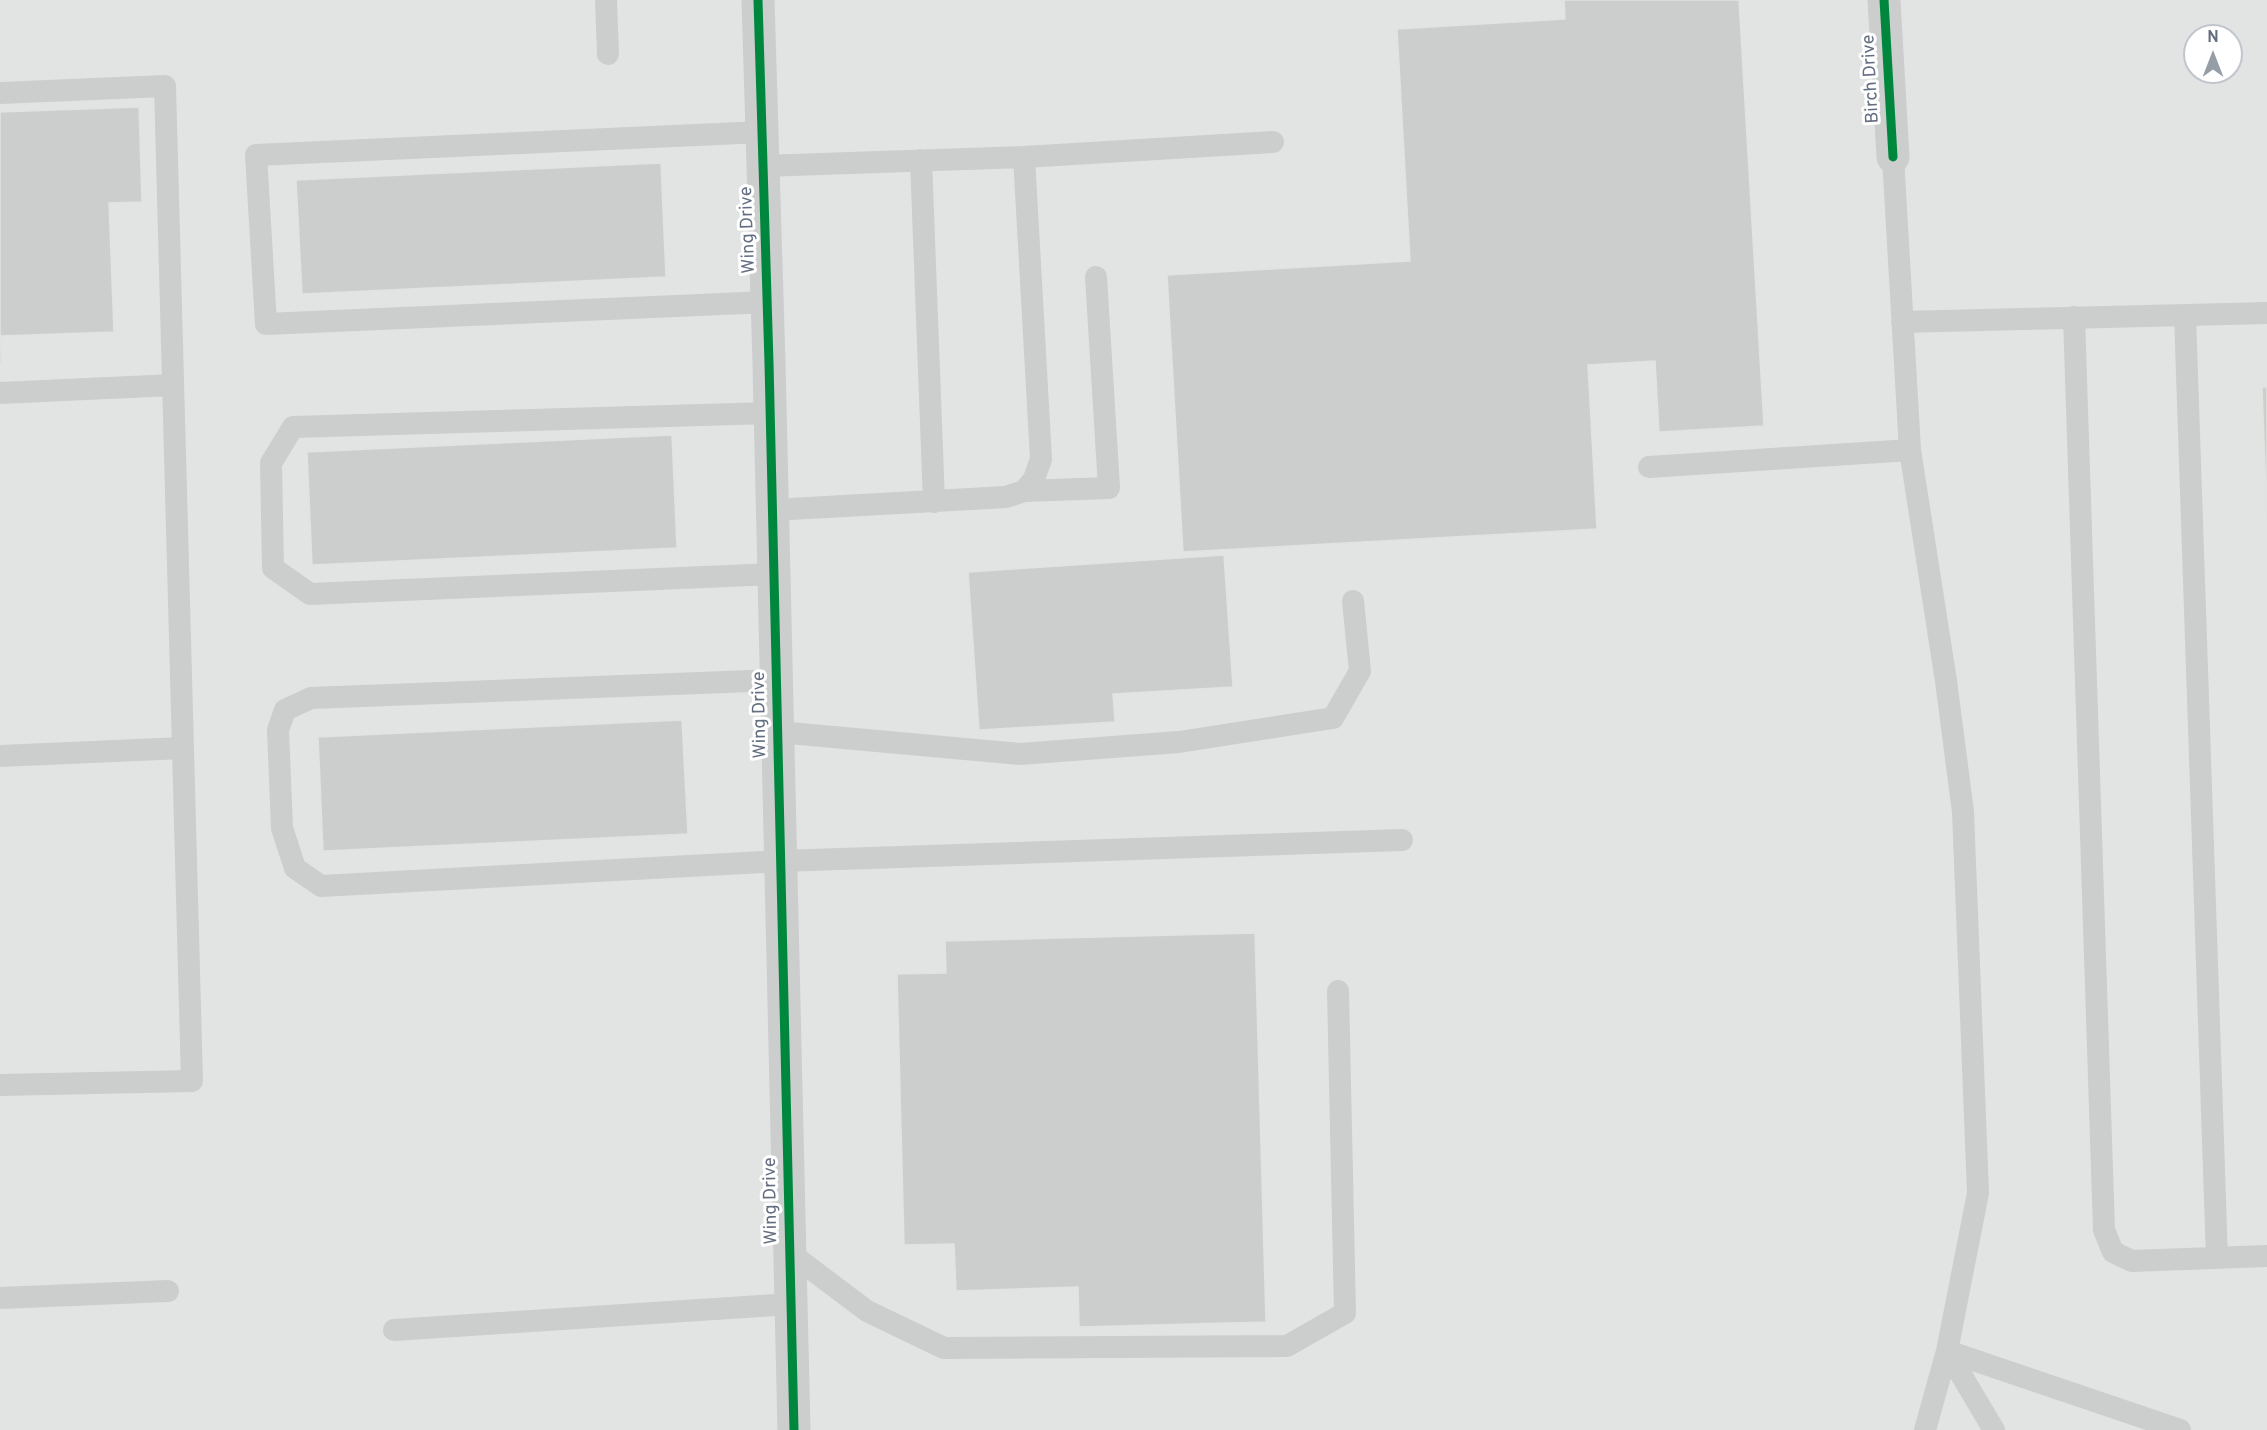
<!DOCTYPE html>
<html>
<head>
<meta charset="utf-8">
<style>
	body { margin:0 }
	#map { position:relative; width:2267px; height:1430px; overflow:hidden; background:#f2f3f0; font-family:Overpass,sans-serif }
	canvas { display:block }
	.north { position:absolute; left:2183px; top:24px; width:60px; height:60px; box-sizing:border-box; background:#fff; border:2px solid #c1c5cc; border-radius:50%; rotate:0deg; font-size:16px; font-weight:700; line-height:24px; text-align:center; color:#636e80 }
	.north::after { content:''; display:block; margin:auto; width:21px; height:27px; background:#959da7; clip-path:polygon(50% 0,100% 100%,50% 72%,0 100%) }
</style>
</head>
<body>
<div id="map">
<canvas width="2267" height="1430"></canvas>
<div class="north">N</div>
</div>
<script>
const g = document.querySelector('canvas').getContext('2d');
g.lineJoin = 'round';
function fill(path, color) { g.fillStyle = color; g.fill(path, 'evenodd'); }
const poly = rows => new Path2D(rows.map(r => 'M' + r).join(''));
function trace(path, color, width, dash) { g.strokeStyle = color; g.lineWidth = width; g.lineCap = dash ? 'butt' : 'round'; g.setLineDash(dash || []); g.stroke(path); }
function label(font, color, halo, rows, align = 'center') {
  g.font = font + ' Overpass,sans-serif'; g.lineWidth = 6; g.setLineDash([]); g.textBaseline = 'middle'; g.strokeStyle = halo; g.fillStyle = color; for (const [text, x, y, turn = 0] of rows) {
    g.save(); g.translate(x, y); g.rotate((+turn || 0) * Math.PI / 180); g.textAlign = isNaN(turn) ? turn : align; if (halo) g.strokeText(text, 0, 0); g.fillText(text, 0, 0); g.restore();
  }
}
fill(poly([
	[0,0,2267,0,2267,1430,0,1430],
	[2195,36,2231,36,2231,72,2195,72]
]), '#e2e4e3');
const building = poly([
	[1564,0,1739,0,1764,426,1659,432,1655,361,1588,365,1597,529,1183,552,1167,275,1410,261,1397,29,1565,19,1564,0],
	[139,107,142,202,109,203,114,332,1,336,2,363,0,363,0,112,139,107],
	[661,163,666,277,302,294,296,180,661,163],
	[2262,387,2267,387,2267,521,2262,387],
	[672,435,677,548,312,565,307,452,672,435],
	[1224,555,1233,687,1113,694,1115,722,979,730,968,572,1224,555],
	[682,720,688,834,323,851,318,737,682,720],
	[1255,933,1266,1322,1079,1327,1078,1287,956,1291,954,1244,904,1245,897,974,946,973,945,941,1255,933]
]);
fill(building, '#cccecd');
trace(building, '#e2e2e0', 1.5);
trace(poly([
	[606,0,608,54],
	[0,93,165,86,192,1081,0,1085],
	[762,132,256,155,266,324,767,302],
	[1024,157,1273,142],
	[1893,157,1910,450,1946,681,1963,812,1978,1193,1947,1351,1925,1430],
	[921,160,934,502],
	[763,166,1024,157,1041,459,1034,479,1024,491,1006,497,772,510],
	[2185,315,2217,1258],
	[2074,317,2104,1230,2113,1252,2132,1261,2267,1256],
	[1902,322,2267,313],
	[0,393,173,385],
	[770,413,293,427,271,463,273,568,310,594,774,574],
	[1649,467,1910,450],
	[1024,491,1109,488,1096,277],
	[777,680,311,698,285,710,278,730,282,828,295,868,321,886,781,861,1402,840],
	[778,732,1020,754,1179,742,1333,718,1360,671,1353,601],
	[0,756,183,748],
	[790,1253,867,1311,944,1348,1287,1346,1345,1313,1338,991],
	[0,1298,168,1291],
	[394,1330,791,1304],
	[1947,1351,2180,1430],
	[1947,1351,1994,1430]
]), '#cccdcd', 22);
trace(poly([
	[758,0,769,363,794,1430],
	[1884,0,1893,157]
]), '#cccdcd', 33);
trace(poly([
	[758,0,769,363,794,1430],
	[1884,0,1893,157]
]), '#00873e', 9);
label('18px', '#636e80', '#fff', [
	["Birch Drive",1872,79,-93],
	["Wing Drive",749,230,-92],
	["Wing Drive",761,715,-91],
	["Wing Drive",772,1201,-91]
]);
</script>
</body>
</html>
